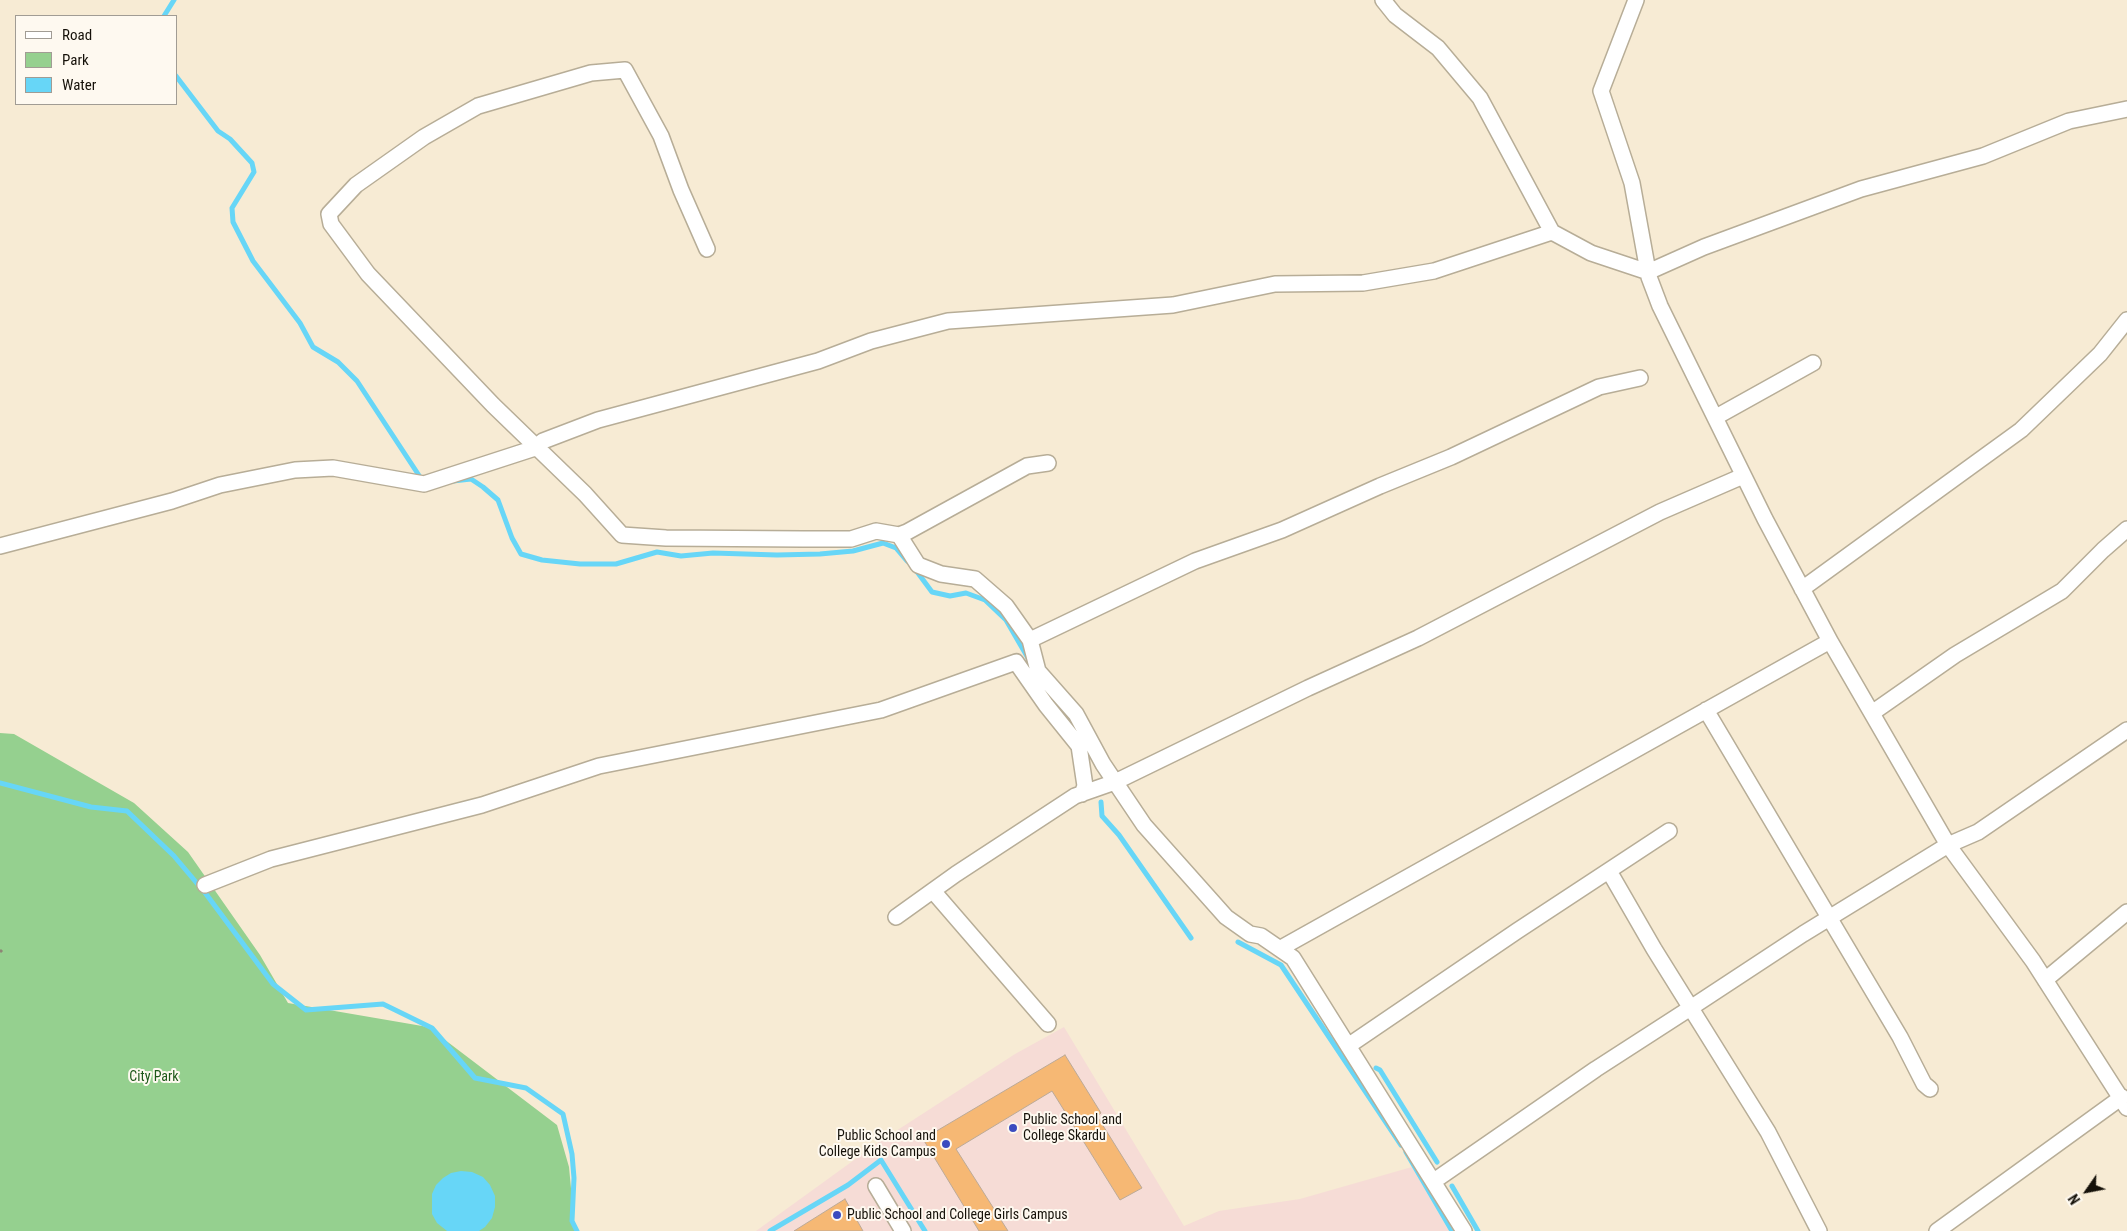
<!DOCTYPE html>
<html>
<head>
<meta charset="utf-8">
<style>
	body { margin:0 }
	#map { position:relative; width:2127px; height:1231px; overflow:hidden; background:#f7ebd4; font-family:"Roboto Condensed",sans-serif }
	canvas { display:block }
	.legend { position:absolute; left:15px; top:15px; width:162px; height:90px; box-sizing:border-box; background:#fef9f0; border:1px solid #a19c94; margin:0; padding:6px 9px; list-style:none; font-size:15px; color:#151109 }
	.legend li { display:flex; align-items:center; gap:10px; height:25px }
	.legend b { width:25px; border:1px solid #a19c94 }
	.north { position:absolute; left:2062px; top:1166px; width:50px; height:50px; -webkit-text-stroke:4px #fef9f0; paint-order:stroke; rotate:237deg; font-size:14px; font-weight:700; line-height:20px; text-align:center; color:#151109 }
	.north::after { content:''; display:block; margin:auto; width:18px; height:22px; background:#151109; clip-path:polygon(50% 0,100% 100%,50% 72%,0 100%) }
</style>
</head>
<body>
<div id="map">
<canvas width="2127" height="1231"></canvas>
<ul class="legend">
<li><b style="height:6px;background:#fff"></b>Road</li>
<li><b style="height:14px;background:#95d08f"></b>Park</li>
<li><b style="height:14px;background:#67d6f7"></b>Water</li>
</ul>
<div class="north">N</div>
</div>
<script>
const g = document.querySelector('canvas').getContext('2d');
g.lineJoin = 'round';
function fill(path, color) { g.fillStyle = color; g.fill(path, 'evenodd'); }
const poly = rows => new Path2D(rows.map(r => 'M' + r).join(''));
function trace(path, color, width, dash) { g.strokeStyle = color; g.lineWidth = width; g.lineCap = dash ? 'butt' : 'round'; g.setLineDash(dash || []); g.stroke(path); }
function label(font, color, halo, rows, align = 'center') {
  g.font = font + ' "Roboto Condensed",sans-serif'; g.lineWidth = 4; g.setLineDash([]); g.textBaseline = 'middle'; g.strokeStyle = halo; g.fillStyle = color; for (const [text, x, y, turn = 0] of rows) {
    g.save(); g.translate(x, y); g.rotate((+turn || 0) * Math.PI / 180); g.textAlign = isNaN(turn) ? turn : align; if (halo) g.strokeText(text, 0, 0); g.fillText(text, 0, 0); g.restore();
  }
}
fill(poly([
	[1064,1027,1184,1226,1219,1211,1300,1199,1412,1167,1449,1231,756,1231,879,1142,1015,1054]
]), '#f6dcd6');
fill(poly([
	[0,733,14,734,134,803,188,852,260,955,288,1003,428,1027,557,1125,569,1167,575,1231,0,1231]
]), '#95d08f');
fill(poly([
	[461,1171,472,1172,483,1177,490,1185,495,1196,495,1207,492,1218,485,1227,479,1231,447,1231,437,1223,432,1214,432,1194,436,1185,443,1178,451,1173]
]), '#67d6f7');
trace(poly([
	[164,16,174,0],
	[176,76,218,131,230,139,252,163,254,172,232,208,233,222,253,261,300,323,313,347,338,362,357,381,422,480],
	[453,481,471,479,483,487,498,500,512,538,521,554,542,560,580,564,616,564,657,552,681,556,713,553,777,555,820,554,853,551,883,543,896,548,907,561],
	[915,569,932,592,950,596,966,593,985,600,1006,620,1028,658],
	[0,783,91,807,127,811,174,856,206,894,273,984,306,1010,383,1004,432,1028,475,1078,526,1088,563,1114,572,1154,574,1178,572,1221,577,1231],
	[1101,802,1102,816,1119,835,1191,938],
	[1238,942,1281,965,1401,1145],
	[1376,1068,1380,1070,1437,1162],
	[1406,1152,1452,1231],
	[1452,1186,1478,1231],
	[770,1231,848,1185,881,1160,925,1231]
]), '#67d6f7', 5);
const building = poly([
	[1065,1055,1101,1113,1097,1116,1142,1188,1120,1200,1052,1091,956,1149,1008,1231,979,1231,923,1139,1065,1055],
	[845,1199,863,1231,794,1231,845,1199]
]);
fill(building, '#f6b874');
trace(building, '#bcaa98', 1);
const minor = poly([
	[1383,0,1395,15,1438,48,1480,98,1552,232,1591,253,1648,272,1704,247,1861,189,1983,156,2069,121,2127,109],
	[1636,0,1601,91,1632,183,1649,277,1660,306,1765,519,1830,641,1948,845,2033,961,2127,1108],
	[707,249,681,190,661,136,625,70,591,73,478,106,424,137,356,185,329,214,331,224,368,274,493,405,585,494,622,535,666,538,803,539,851,539,876,531,899,535,907,532,1027,466,1048,463],
	[1716,417,1813,363],
	[899,535,918,565,941,574,975,579,1006,606,1030,640,1038,671,1076,714,1103,764,1144,825,1226,917,1250,934,1261,936,1293,958,1464,1231],
	[0,546,172,501,220,485,295,470,333,468,424,484,535,448,543,441,598,420,818,361,871,341,948,321,1173,305,1275,284,1363,283,1434,271,1552,232],
	[1802,589,2021,430,2100,354,2127,320],
	[1030,640,1195,561,1282,530,1380,486,1451,457,1599,387,1640,378],
	[1706,710,1900,1037,1924,1084,1930,1089],
	[1872,713,1955,655,2062,591,2103,550,2127,529],
	[1609,871,1654,949,1768,1132,1819,1231],
	[205,885,271,859,482,805,599,766,881,710,1016,662,1046,705,1079,746,1085,786,1082,794],
	[933,891,1048,1024],
	[896,917,956,874,1075,796,1115,782,1308,688,1418,638,1660,512,1743,476],
	[1281,948,1830,641],
	[2045,980,2127,912],
	[1348,1046,1517,931,1669,831],
	[1434,1181,1596,1069,1692,1007,1803,934,1948,845,1978,832,2127,730],
	[876,1186,903,1231],
	[1937,1231,2122,1097]
]);
trace(minor, '#b7ad97', 18);
trace(poly([
	[0,952,2,950]
]), '#8e8575', 3, [4, 2.5]);
trace(minor, '#fff', 15);
for (const [x, y, r, color] of [
	[1013,1128,5,"#3b4bbf"],
	[946,1144,5,"#3b4bbf"],
	[837,1215,5,"#3b4bbf"]
]) { const dot = new Path2D(); dot.arc(x, y, r, 0, 2 * Math.PI); g.fillStyle = color; g.fill(dot); trace(dot, '#fef9f0', 2); }
label('14px', '#1d5819', '#fef9f0', [
	["City Park",154,1077]
]);
label('14px', '#151109', '#fef9f0', [
	["Public School and",1023,1120],
	["College Skardu",1023,1136],
	["Public School and",936,1136,"right"],
	["College Kids Campus",936,1152,"right"],
	["Public School and College Girls Campus",847,1215]
], 'left');
</script>
</body>
</html>
